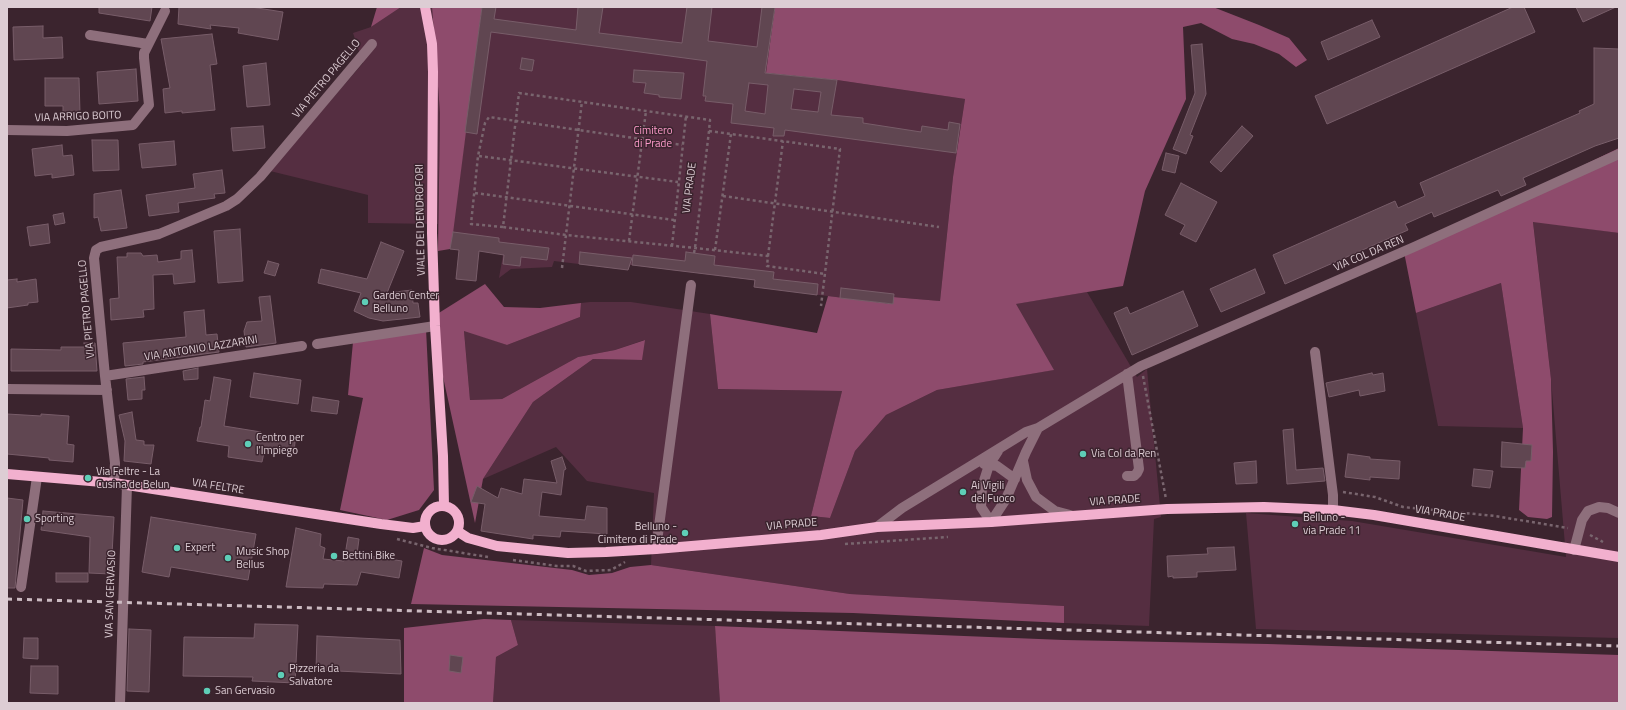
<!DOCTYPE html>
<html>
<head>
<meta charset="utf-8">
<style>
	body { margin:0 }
	#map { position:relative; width:1626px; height:710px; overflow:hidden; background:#3b242e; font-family:"Titillium Web",sans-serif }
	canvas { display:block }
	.frame { position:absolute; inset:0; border:8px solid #ddcdd4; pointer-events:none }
</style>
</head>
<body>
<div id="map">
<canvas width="1626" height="710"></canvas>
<div class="frame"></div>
</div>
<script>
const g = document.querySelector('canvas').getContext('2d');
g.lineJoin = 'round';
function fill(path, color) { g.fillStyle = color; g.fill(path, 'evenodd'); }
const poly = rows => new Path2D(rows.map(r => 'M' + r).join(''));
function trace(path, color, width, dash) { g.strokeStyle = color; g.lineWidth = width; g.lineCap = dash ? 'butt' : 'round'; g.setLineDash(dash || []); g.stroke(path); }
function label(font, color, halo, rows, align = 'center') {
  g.font = font + ' "Titillium Web",sans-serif'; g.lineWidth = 3; g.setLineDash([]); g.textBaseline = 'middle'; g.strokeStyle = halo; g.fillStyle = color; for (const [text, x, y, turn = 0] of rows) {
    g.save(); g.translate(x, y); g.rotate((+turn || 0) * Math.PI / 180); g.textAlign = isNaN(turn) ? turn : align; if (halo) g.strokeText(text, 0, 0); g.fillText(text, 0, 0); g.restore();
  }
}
fill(poly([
	[401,7,432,7,440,113,438,224,368,223,368,195,270,171,363,63,353,33,371,27],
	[482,7,775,7,766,73,837,80,965,99,953,177,940,301,894,297,893,304,754,287,754,280,630,265,628,270,554,261,552,267,511,269,499,278,503,255,496,247,463,251,450,249],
	[1533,221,1619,233,1619,638,1256,629,1246,513,1352,521,1566,557,1551,379],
	[1501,283,1523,428,1438,426,1416,313],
	[1087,292,1137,377,1147,369,1161,517,1154,519,1149,626,1064,623,1063,606,850,594,651,565,654,493,587,481,556,447,483,479,533,402,593,359,641,360,644,340,615,350,578,357,502,399,470,400,464,330,507,345,580,317,581,303,590,302,631,302,710,314,718,389,842,391,811,516,830,518,855,451,886,415,937,390,1053,370,1015,304],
	[511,620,715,626,720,703,493,703,496,657,518,645]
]), '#552e41');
fill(poly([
	[377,7,401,7,371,27],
	[432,7,482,7,452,241,450,249,438,251,440,113],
	[775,7,1213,7,1259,25,1289,38,1307,60,1296,67,1279,54,1254,44,1232,39,1201,23,1183,27,1186,99,1145,191,1123,286,1016,304,1054,370,937,390,886,415,855,451,830,518,811,516,842,391,718,389,710,314,817,333,828,296,892,304,893,297,940,301,953,177,965,99,837,80,766,73],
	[1619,148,1619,233,1533,222,1551,379,1553,452,1552,517,1547,519,1528,517,1519,510,1523,428,1501,283,1416,313,1404,252],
	[485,284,504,307,540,308,581,303,580,317,507,345,464,331,470,400,502,399,578,357,615,350,645,340,642,360,593,359,533,402,483,479,475,523,433,331,434,316],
	[426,329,434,490,419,510,387,520,340,510,363,398,348,395,353,342],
	[424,548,442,555,572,570,589,575,612,573,630,567,651,565,850,594,1064,606,1064,623,853,613,411,604],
	[484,619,511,620,518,645,496,657,493,703,404,703,404,628],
	[715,626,1064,640,1268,644,1619,655,1619,703,720,703]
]), '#8e4b6c');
const building = poly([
	[99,7,152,7,150,21,99,13,99,7],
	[179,7,251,7,283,12,278,40,238,33,239,28,210,25,211,29,178,24,179,7],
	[482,7,496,7,494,19,576,30,578,7,603,7,599,33,682,43,687,7,712,7,708,41,757,47,762,7,775,7,765,73,837,80,831,115,863,118,863,123,921,132,922,126,948,130,949,122,960,124,956,153,785,130,784,136,773,136,774,128,731,123,733,104,705,101,706,96,703,96,707,61,491,32,477,134,465,132,482,7],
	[749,83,768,85,765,114,745,111,749,83],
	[794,89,821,92,818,112,791,109,794,89],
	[1513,7,1524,7,1535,32,1327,124,1315,96,1513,7],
	[1576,7,1616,7,1583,22,1576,7],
	[1372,20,1380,37,1328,60,1321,42,1372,20],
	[43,26,43,38,62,37,63,58,14,60,13,27,43,26],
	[212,34,217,64,210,65,215,110,182,113,182,111,165,113,163,89,170,88,161,39,212,34],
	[1202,44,1206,94,1190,135,1193,136,1186,154,1173,149,1195,93,1191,45,1202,44],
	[1594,48,1619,49,1619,138,1595,146,1523,178,1526,185,1501,196,1498,190,1434,217,1432,212,1405,224,1408,230,1285,284,1273,255,1395,201,1398,208,1425,196,1420,183,1580,113,1579,111,1594,104,1594,48],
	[522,58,534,60,532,71,520,69,522,58],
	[266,63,270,105,247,107,243,66,266,63],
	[136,69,138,101,99,104,97,72,136,69],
	[634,70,684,73,681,99,659,97,659,95,644,93,646,83,633,82,634,70],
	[45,78,79,78,80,113,63,114,63,106,45,106,45,78],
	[263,126,265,148,233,151,231,128,263,126],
	[1242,126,1253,136,1221,172,1210,162,1242,126],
	[92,140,118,140,119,170,93,171,92,140],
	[174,141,176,165,142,168,139,144,174,141],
	[62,145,63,156,72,155,74,175,52,178,52,174,35,176,32,149,62,145],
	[1166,153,1179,156,1175,173,1162,170,1166,153],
	[222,170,225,193,214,194,215,198,178,203,179,212,149,216,146,195,195,188,193,174,222,170],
	[1181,183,1217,202,1196,242,1180,234,1185,225,1165,215,1181,183],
	[121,190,127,228,101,231,98,217,94,218,94,194,121,190],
	[63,213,65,223,55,225,53,215,63,213],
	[48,224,50,243,30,246,27,227,48,224],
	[240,229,243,281,218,283,214,231,240,229],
	[453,232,499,238,499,242,549,248,547,260,521,257,520,266,503,264,504,255,479,251,476,281,456,279,459,250,450,249,453,232],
	[381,242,404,251,387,293,412,290,413,303,418,303,420,317,383,321,369,318,354,311,361,293,318,283,321,269,367,279,381,242],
	[192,250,195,282,174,284,173,274,153,275,154,309,143,310,144,317,111,320,110,299,119,298,117,257,127,257,127,253,141,253,143,256,157,255,158,262,181,259,181,251,192,250],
	[580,252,632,258,628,270,579,264,580,252],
	[686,252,715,256,714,265,774,272,773,279,818,284,817,295,754,287,755,280,632,265,633,255,685,261,686,252],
	[268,261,279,264,275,276,264,273,268,261],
	[1255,269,1265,293,1221,312,1210,289,1255,269],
	[17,279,17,282,36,279,38,302,28,303,28,305,7,308,7,280,17,279],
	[841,288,894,294,893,304,840,298,841,288],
	[1183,291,1198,326,1132,355,1114,313,1127,307,1130,314,1183,291],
	[270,296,276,343,246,347,244,331,247,322,262,321,259,297,270,296],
	[204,310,206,335,217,334,219,352,143,362,143,364,125,366,123,343,186,337,184,312,204,310],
	[84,343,95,343,97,371,11,371,11,349,61,350,61,347,85,347,84,343],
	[198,368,198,379,184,380,183,371,198,368],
	[254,373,301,380,298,404,250,397,254,373],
	[1372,373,1373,375,1383,373,1385,391,1360,396,1359,390,1329,397,1326,383,1372,373],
	[144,377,145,390,142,390,142,399,128,400,126,379,144,377],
	[214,377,231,380,224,426,261,432,261,435,266,438,295,442,294,453,265,448,262,462,228,457,229,446,197,441,200,427,201,427,205,400,210,401,214,377],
	[313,397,339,401,337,414,311,411,313,397],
	[132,412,136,440,144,441,144,445,154,445,151,464,124,461,125,441,119,415,132,412],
	[7,414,41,416,41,414,69,416,67,444,74,445,73,462,49,460,49,458,7,454,7,414],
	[1293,429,1296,470,1323,468,1325,481,1287,484,1283,430,1293,429],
	[1502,442,1532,445,1531,461,1526,461,1525,468,1501,467,1502,442],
	[1348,454,1370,457,1370,459,1400,461,1399,479,1370,477,1370,480,1345,477,1348,454],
	[562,457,566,469,564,470,561,495,542,492,539,516,585,520,587,506,607,508,607,534,561,531,560,537,533,535,533,539,481,531,485,504,471,502,477,486,498,498,501,488,522,494,524,479,557,483,551,461,562,457],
	[1256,461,1257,483,1236,484,1234,463,1256,461],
	[1474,469,1493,471,1490,488,1472,486,1474,469],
	[7,498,23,500,15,588,7,588,7,498],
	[43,511,114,517,111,574,89,573,90,537,41,530,43,511],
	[151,517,256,534,248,580,171,567,169,577,142,572,151,517],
	[296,528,321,534,320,546,325,548,323,559,344,561,348,537,359,539,357,554,402,561,399,578,361,572,357,585,324,584,323,588,286,587,296,528],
	[1234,547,1236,570,1197,572,1197,577,1173,578,1173,576,1168,577,1167,556,1208,554,1207,548,1234,547],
	[56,573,88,573,88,582,56,582,56,573],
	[255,624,298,625,295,683,252,681,253,677,183,676,184,637,254,638,255,624],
	[129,629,151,630,149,692,127,691,129,629],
	[317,636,400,640,401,674,316,670,317,636],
	[24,638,38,638,38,659,23,658,24,638],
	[450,655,463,657,461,673,449,671,450,655],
	[31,666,58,666,58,694,30,693,31,666]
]);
fill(building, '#604651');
trace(building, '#785d69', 1);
trace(poly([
	[709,131,840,149,821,306],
	[479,156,678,182],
	[475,193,674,220],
	[723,196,939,227],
	[503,227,471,224,478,156,485,123,489,117,682,145],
	[629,241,646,111],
	[672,246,686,116],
	[715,250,731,134],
	[694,253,695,248,709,131,710,120,519,93,503,227,566,235,695,248,768,256,767,266,825,274],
	[768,256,783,141],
	[562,268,582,101],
	[1143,376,1166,499],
	[1343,492,1375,497,1403,507,1495,516,1568,528],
	[1590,535,1603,542],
	[397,539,432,548,488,557],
	[845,544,948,537],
	[513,560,557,566,573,566,586,571,611,570,625,562]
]), '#79656e', 2.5, [3, 3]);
trace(poly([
	[90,35,148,44],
	[7,130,67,131,133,125,149,105,144,58,144,53,165,11],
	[317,344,435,326],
	[1315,352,1333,495,1333,510],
	[105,376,302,346],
	[7,389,107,390],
	[998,451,989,465,982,487,981,507,991,522,1006,499,1026,452,1038,428],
	[1023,461,1027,480,1036,497,1055,511,1070,515],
	[984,464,997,466,1015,479],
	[1127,476,1134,476,1137,473,1139,469,1127,374],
	[114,483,115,463,105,376,94,258,96,250,101,247,159,234,226,206,237,199,260,177,372,44],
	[877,527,902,508,974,464,1026,432,1038,428,1141,366,1414,247,1619,154],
	[656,549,691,285],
	[1574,550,1582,520,1588,511,1599,507,1608,508,1619,513],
	[21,587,37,477],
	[120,703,127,485]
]), '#8e6f7c', 10);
trace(poly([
	[425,7,432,44,433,72,432,233,435,326,443,456,444,506],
	[7,474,114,483,381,524,413,528,425,526],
	'425 523a17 17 0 1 1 34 0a17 17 0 1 1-34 0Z',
	[457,531,468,538,497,546,568,553,606,552,656,549,821,535,877,527,991,522,1167,509,1264,507,1333,510,1374,515,1619,557]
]), '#f2b0ce', 10);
trace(poly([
	[7,599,1619,646]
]), '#ccbbc2', 3, [5, 5]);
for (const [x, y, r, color] of [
	[365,302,4,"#5eceb7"],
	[248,444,4,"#5eceb7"],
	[1083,454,4,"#5eceb7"],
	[88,478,4,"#5eceb7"],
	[963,492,4,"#5eceb7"],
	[27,519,4,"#5eceb7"],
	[1295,524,4,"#5eceb7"],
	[685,533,4,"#5eceb7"],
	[177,548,4,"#5eceb7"],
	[334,556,4,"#5eceb7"],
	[228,558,4,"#5eceb7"],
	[281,675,4,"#5eceb7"],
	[207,691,4,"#5eceb7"]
]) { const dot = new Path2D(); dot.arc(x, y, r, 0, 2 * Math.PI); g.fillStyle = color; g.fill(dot); trace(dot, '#3b242e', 1.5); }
label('11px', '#ddcdd4', '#3b242e', [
	["VIA PIETRO PAGELLO",327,79,-50],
	["VIA ARRIGO BOITO",78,117,-2],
	["VIA PRADE",690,188,-83],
	["VIALE DEI DENDROFORI",421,220,-91],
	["VIA COL DA REN",1369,254,-23],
	["VIA PIETRO PAGELLO",87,309,-95],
	["VIA ANTONIO LAZZARINI",201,349,-9],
	["VIA FELTRE",218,487,9],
	["VIA PRADE",1115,501,-4],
	["VIA PRADE",1440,514,10],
	["VIA PRADE",792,525,-5],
	["VIA SAN GERVASIO",111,594,-88]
]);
label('11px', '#fd9bca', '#3b242e', [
	["Cimitero",653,131],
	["di Prade",653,144]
]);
label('11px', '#ddcdd4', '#3b242e', [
	["Garden Center",373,296],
	["Belluno",373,309],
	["Centro per",256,438],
	["l'Impiego",256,451],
	["Via Col da Ren",1091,454],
	["Via Feltre - La",96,472],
	["Cusina de Belun",96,485],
	["Ai Vigili",971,486],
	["del Fuoco",971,499],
	["Belluno -",1303,518],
	["via Prade 11",1303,531],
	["Sporting",35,519],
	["Belluno -",677,527,"right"],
	["Cimitero di Prade",677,540,"right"],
	["Expert",185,548],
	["Music Shop",236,552],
	["Bellus",236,565],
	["Bettini Bike",342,556],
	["Pizzeria da",289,669],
	["Salvatore",289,682],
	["San Gervasio",215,691]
], 'left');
</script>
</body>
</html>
